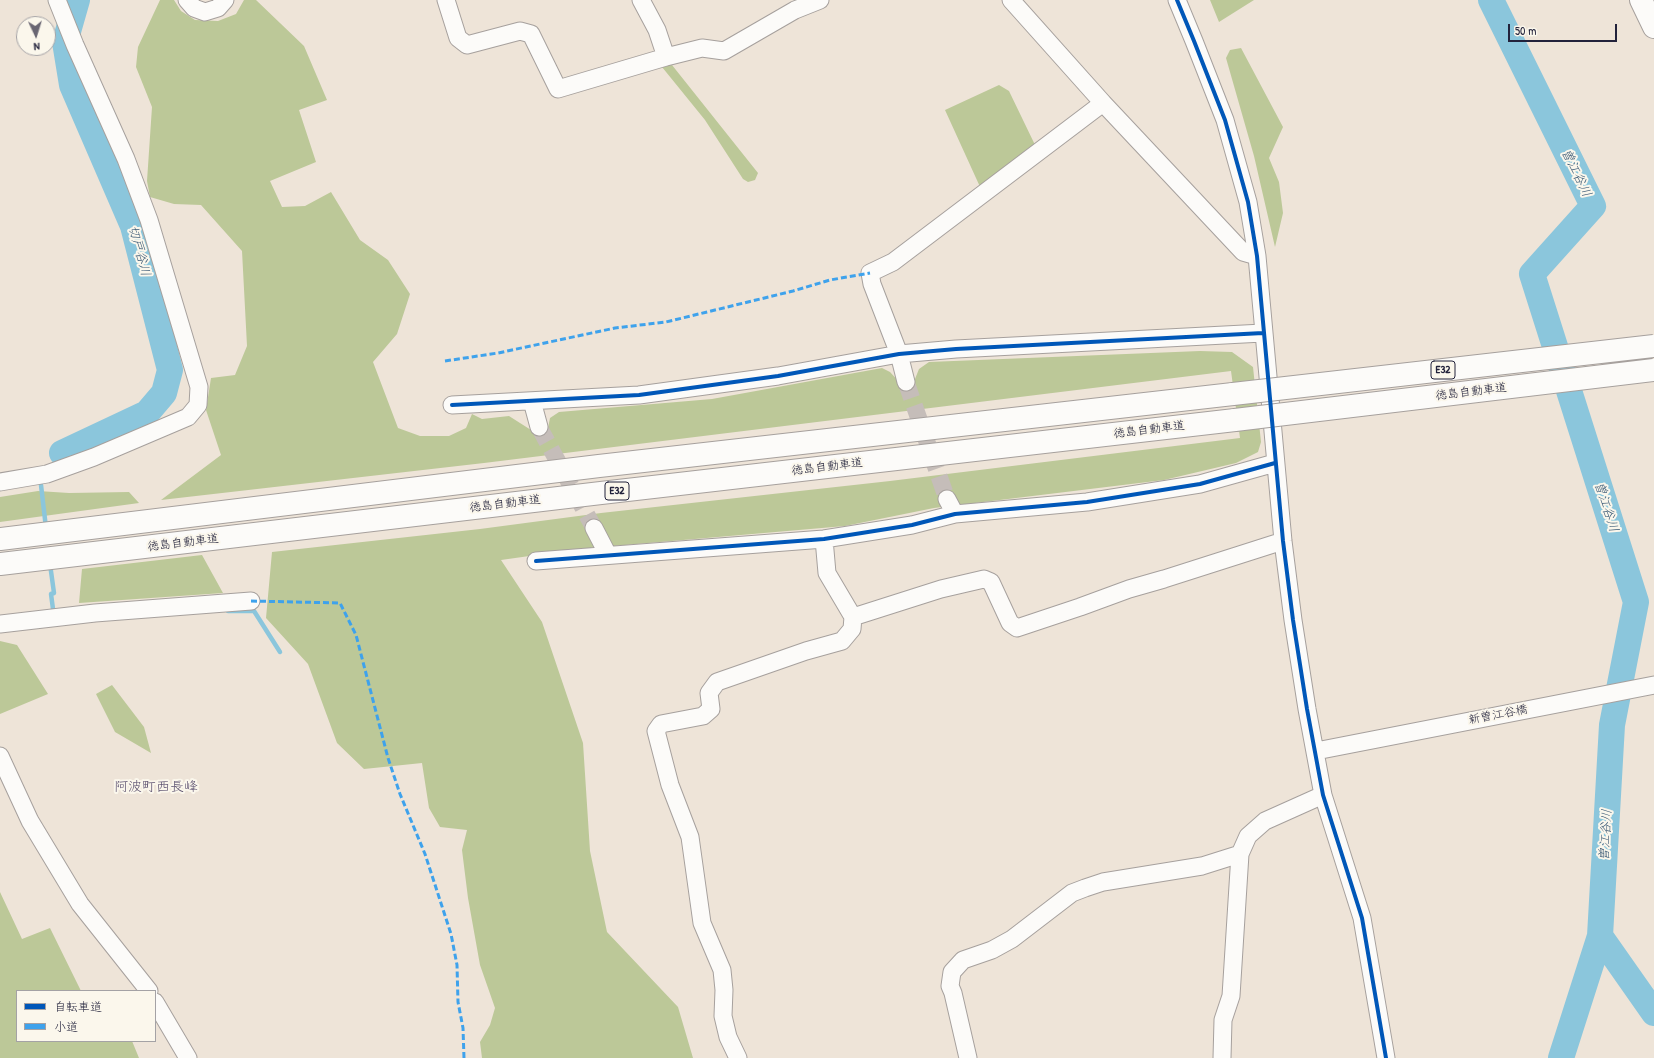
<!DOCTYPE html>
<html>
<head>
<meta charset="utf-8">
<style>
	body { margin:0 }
	#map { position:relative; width:1654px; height:1058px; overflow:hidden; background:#eee4d8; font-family:"Patrick Hand","Klee One",sans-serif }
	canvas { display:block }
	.legend { position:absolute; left:16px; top:990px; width:140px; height:52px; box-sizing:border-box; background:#fbf7ec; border:1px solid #a4a2a5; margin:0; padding:5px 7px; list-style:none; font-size:12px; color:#22223b }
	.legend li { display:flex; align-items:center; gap:8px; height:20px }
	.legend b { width:20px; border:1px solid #a4a2a5 }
	.north { position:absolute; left:16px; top:16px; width:40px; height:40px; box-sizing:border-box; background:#fbf7ec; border:1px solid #a4a2a5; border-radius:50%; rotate:176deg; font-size:11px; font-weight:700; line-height:16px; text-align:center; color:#22223b }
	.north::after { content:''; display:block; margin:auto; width:14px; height:18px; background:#696672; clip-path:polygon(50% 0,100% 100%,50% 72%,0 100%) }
	.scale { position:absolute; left:1508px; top:24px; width:109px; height:18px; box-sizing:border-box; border:2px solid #22223b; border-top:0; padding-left:5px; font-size:12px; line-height:14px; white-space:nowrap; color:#22223b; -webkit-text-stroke:3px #fbf7ec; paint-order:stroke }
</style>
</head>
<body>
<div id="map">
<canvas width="1654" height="1058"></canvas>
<ul class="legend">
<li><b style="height:5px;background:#0057b8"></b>自転車道</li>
<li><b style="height:5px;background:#3ea2ec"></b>小道</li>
</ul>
<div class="north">N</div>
<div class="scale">50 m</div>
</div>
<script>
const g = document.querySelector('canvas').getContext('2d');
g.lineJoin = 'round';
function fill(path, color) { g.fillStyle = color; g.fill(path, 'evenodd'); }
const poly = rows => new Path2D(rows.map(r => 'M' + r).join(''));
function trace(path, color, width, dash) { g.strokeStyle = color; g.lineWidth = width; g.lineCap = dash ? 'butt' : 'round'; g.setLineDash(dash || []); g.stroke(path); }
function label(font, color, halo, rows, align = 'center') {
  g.font = font + ' "Patrick Hand","Klee One",sans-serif'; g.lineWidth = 4; g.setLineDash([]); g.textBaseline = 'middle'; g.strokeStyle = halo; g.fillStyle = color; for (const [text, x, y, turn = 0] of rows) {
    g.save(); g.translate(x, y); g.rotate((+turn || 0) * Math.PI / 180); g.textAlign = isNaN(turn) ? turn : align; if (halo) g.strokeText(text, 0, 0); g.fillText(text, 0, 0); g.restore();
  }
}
fill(poly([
	[160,0,174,0,181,11,195,20,218,21,236,14,244,0,256,0,304,46,327,100,299,110,316,162,270,181,282,207,305,206,331,192,360,240,388,260,410,294,397,334,373,362,398,428,420,436,449,436,466,428,472,414,482,419,509,416,531,430,548,428,550,418,559,412,712,399,882,368,890,372,902,385,913,384,919,369,929,362,1200,351,1232,352,1253,367,1261,442,1258,452,1236,463,1164,480,934,508,845,526,579,549,501,560,542,622,583,743,590,851,607,932,678,1007,693,1058,482,1058,480,1042,490,1025,495,1008,480,965,468,898,462,850,467,830,440,827,429,808,422,763,364,769,337,743,308,664,266,618,272,552,480,529,601,513,890,481,1240,438,1231,371,484,463,161,500,221,455,206,410,211,378,235,375,247,346,242,251,201,205,174,204,150,197,147,181,152,107,136,67,138,47],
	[1210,0,1254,0,1219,22],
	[1241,48,1283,127,1269,158,1279,182,1283,213,1275,247,1254,156,1226,58,1230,50],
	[672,65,758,173,755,180,748,182,743,179,705,120,662,67],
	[999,85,1009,91,1036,147,981,189,945,110],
	[38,491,69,493,129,492,139,503,0,522,0,497],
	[202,555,223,593,79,603,82,569],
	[0,641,17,645,48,694,0,714],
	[112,685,144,727,151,753,115,732,96,694],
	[0,892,22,939,50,928,81,991,17,991,17,1041,132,1041,139,1058,0,1058]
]), '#bcc898');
trace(poly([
	[41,485,46,528],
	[50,564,54,593,51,594,53,609],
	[228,611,254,611,280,652]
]), '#8bc6dc', 4.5);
trace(poly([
	[1491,0,1593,206,1532,274,1636,602,1612,725,1600,936,1561,1058],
	[62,453,147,413,164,393,170,370,133,226,72,85,65,42,77,0],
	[1600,936,1654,1013]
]), '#8bc6dc', 26);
trace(poly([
	[906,382,947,499],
	[539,427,594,528]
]), '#c5bdb9', 17, [17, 8]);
const minor = poly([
	[187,0,194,8,205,12,218,8,225,0],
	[446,0,458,38,467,45,520,31,531,34,558,89,666,57,702,48,724,51,795,10,820,0],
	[641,0,657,30,666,57],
	[1011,0,1103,103,1243,252,1257,256],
	[1177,0,1194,41,1225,120,1248,202,1257,256,1283,541,1293,620,1307,709,1323,795,1362,918,1386,1058],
	[906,382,899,354,872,284,870,273,893,262,1103,103],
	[532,401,539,427],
	[452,405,639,395,778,376,899,354,956,349,1263,333],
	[0,482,47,474,94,457,188,417,198,405,199,387,149,220,126,159,75,45,57,0],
	[947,499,955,514],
	[594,528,608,555],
	[824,539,827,573,853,617,941,589,984,579,991,582,1010,623,1017,628,1080,607,1129,589,1164,579,1283,541],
	[536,561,824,539,912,525,955,514,1087,502,1200,484,1275,463],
	[0,624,95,613,251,601],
	[1316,751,1654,685],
	[0,756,30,821,80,904,149,991],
	[155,1002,188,1058],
	[738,1058,728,1037,723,1016,724,990,722,970,702,923,690,837,670,785,656,731,661,724,703,716,711,709,709,693,717,682,806,651,842,641,852,629,853,617],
	[968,1058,953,993,950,986,952,972,963,960,992,950,1012,939,1072,893,1085,888,1103,882,1202,866,1240,854],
	[1222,1058,1223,1020,1231,996,1240,854,1248,836,1265,821,1323,795]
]);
const highway = poly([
	[1641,0,1654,27],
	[0,539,599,466,1233,394],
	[0,564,601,493,1235,420]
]);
trace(minor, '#a6a09d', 19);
trace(highway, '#a6a09d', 24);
trace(minor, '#fcfbf9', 17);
trace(highway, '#fcfbf9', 22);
const highwayBridge = poly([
	[1233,394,1654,346],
	[1235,420,1654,370]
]);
trace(highwayBridge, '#a6a09d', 24, []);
trace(highwayBridge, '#fcfbf9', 22);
trace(poly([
	[445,361,498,353,615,328,666,322,793,291,830,280,870,273],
	[251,601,340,603,356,635,388,758,400,794,425,854,451,934,457,965,458,1002,463,1028,464,1058]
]), '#3ea2ec', 3, [6, 3]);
trace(poly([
	[1177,0,1194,41,1225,120,1248,202,1257,256,1283,541,1293,620,1307,709,1323,795,1362,918,1386,1058],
	[452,405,639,395,778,376,899,354,956,349,1263,333],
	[536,561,824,539,912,525,955,514,1087,502,1200,484,1275,463]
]), '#0057b8', 4);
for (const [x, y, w] of [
	[1443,370,24],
	[617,491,24]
]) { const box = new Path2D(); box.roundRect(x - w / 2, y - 9, w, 18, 3); g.fillStyle = '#fbf7ec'; g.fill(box); trace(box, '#22223b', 1); }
label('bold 11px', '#22223b', null, [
	["E32",1443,370],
	["E32",617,491]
]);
label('12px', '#22223b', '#fbf7ec', [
	["徳島自動車道",1471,392,-7],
	["徳島自動車道",1149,430,-7],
	["徳島自動車道",827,467,-7],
	["徳島自動車道",505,504,-7],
	["徳島自動車道",183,543,-7],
	["新曽江谷橋",1498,715,-11]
]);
label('italic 13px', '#385774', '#fbf7ec', [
	["曽江谷川",1576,173,64],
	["切戸谷川",139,251,75],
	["曽江谷川",1606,507,72],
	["曽江谷川",1606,835,-87]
]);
label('14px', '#584d6d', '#fbf7ec', [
	["阿波町西長峰",156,787]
]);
</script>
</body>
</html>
